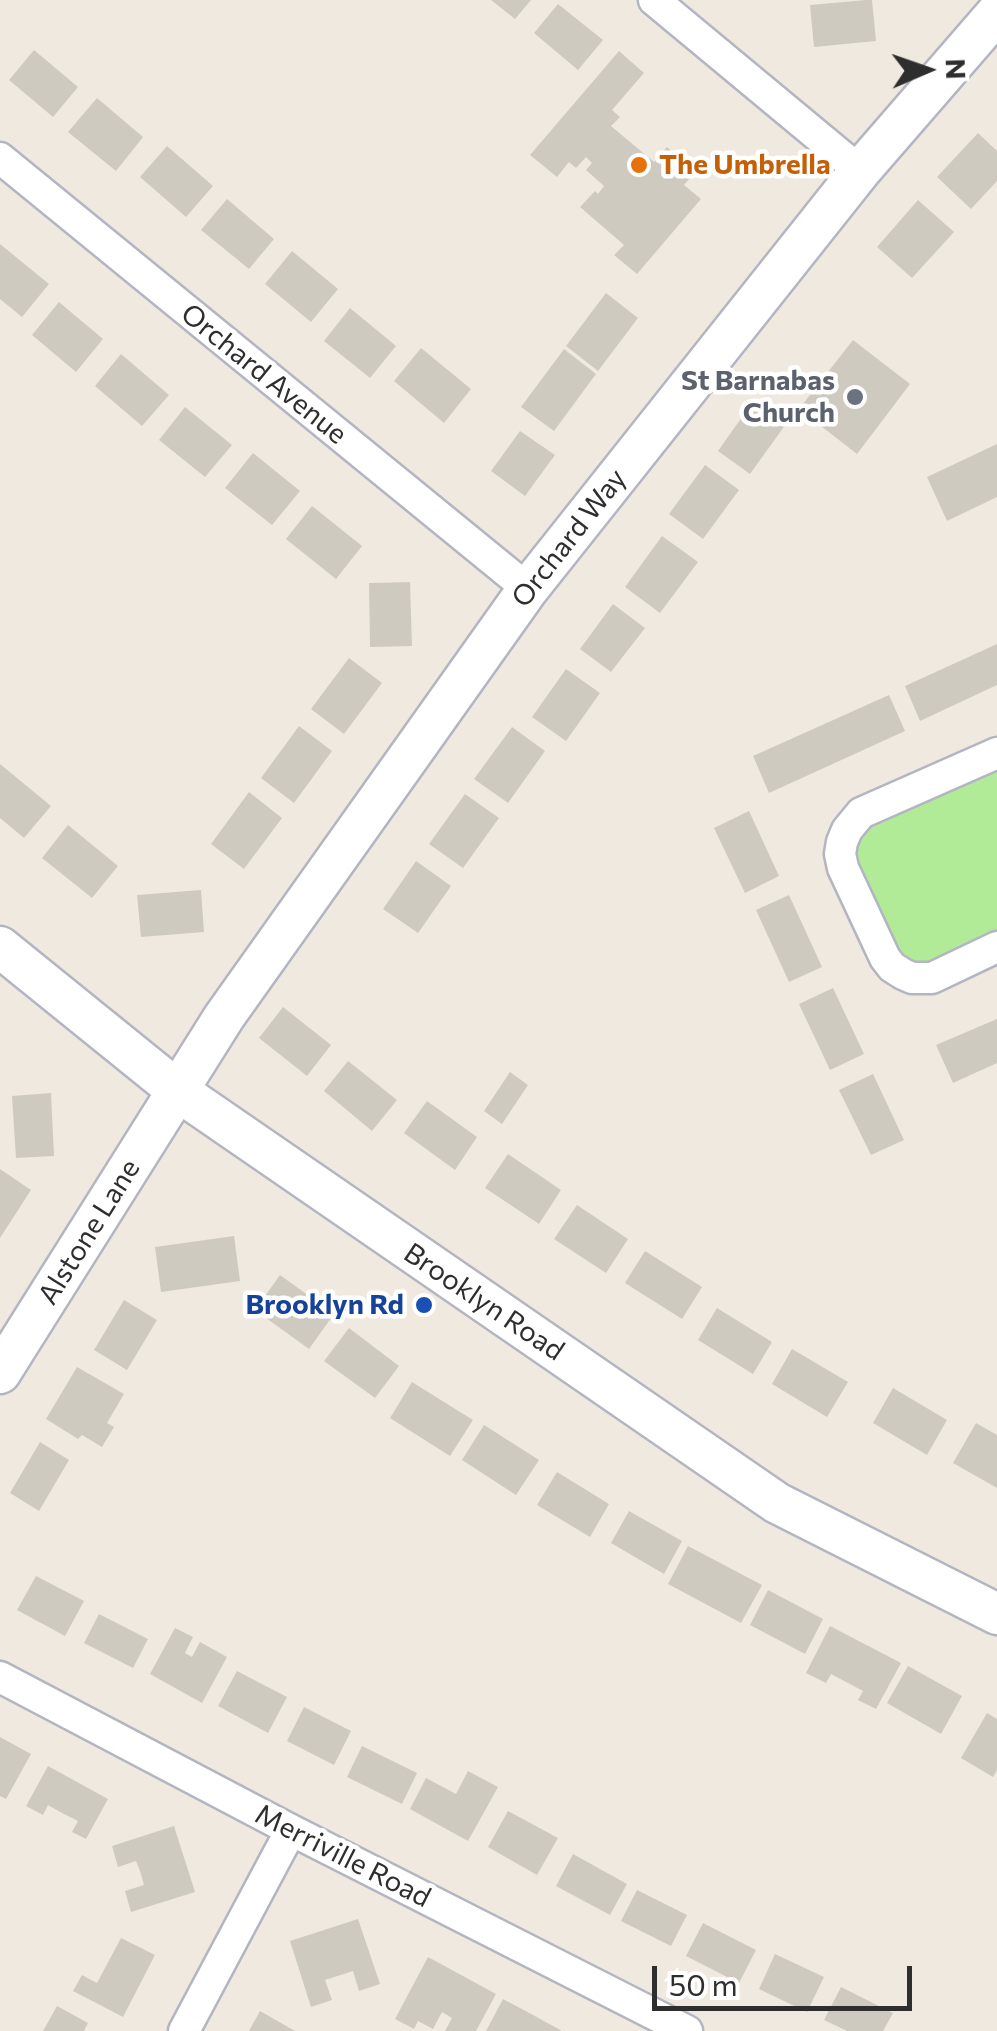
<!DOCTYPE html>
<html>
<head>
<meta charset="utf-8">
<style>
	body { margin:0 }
	#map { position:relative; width:997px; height:2031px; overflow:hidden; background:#f0e9df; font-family:Commissioner,sans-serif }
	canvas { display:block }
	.north { position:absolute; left:877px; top:20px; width:100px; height:100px; -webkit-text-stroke:8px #fff; paint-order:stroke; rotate:88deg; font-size:28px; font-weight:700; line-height:40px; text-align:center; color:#2e2e2e }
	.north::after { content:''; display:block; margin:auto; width:35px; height:45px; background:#2e2e2e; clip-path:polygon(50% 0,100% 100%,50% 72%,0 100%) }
	.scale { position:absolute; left:652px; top:1966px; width:260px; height:45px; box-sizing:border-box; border:5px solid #2e2e2e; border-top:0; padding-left:12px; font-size:30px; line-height:35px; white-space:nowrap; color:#2e2e2e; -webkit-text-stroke:8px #fff; paint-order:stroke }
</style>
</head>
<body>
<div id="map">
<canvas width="997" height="2031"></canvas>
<div class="north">N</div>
<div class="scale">50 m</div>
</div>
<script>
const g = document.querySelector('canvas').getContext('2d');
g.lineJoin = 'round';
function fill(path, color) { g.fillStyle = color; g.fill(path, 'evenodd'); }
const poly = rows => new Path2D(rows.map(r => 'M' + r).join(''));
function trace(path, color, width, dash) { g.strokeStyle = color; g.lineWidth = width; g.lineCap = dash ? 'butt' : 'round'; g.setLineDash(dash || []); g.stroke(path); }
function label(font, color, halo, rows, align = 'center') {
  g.font = font + ' Commissioner,sans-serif'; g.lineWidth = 9; g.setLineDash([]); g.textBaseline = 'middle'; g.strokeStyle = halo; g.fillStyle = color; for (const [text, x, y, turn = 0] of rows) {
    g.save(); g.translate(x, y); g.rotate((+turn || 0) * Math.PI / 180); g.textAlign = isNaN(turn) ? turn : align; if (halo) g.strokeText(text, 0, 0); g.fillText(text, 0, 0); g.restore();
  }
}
fill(poly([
	[997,753,997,947,942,974,885,958,847,830]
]), '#b2eb97');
fill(poly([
	[491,0,531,0,515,19],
	[866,0,872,0,876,41,814,47,810,5],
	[558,4,603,40,578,70,534,33],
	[34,50,78,87,53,117,9,80],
	[619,51,644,73,612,110,620,117,611,126,654,162,667,147,695,172,684,185,701,199,637,274,614,255,624,245,580,207,595,191,598,194,604,186,586,170,592,163,586,157,576,168,569,162,557,177,530,155],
	[97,98,143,137,116,171,68,132],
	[978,133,997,151,997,181,971,209,937,177],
	[167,146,213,186,186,217,140,177],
	[227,199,274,239,249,269,201,230],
	[918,200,954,232,912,278,877,247],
	[0,244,49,284,22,317,0,299],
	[292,251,338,289,311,322,265,284],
	[606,293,638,318,598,371,566,346],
	[59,302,103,339,76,372,32,335],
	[350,308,396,346,370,378,324,341],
	[853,340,910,384,857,454,799,409],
	[421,348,471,389,444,423,394,381],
	[564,349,596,374,554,431,521,407],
	[121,354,169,395,142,426,95,386],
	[754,400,786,424,750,474,718,451],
	[185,407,232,445,205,477,159,440],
	[520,431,555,455,525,496,491,471],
	[997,444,997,497,947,521,927,477],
	[253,453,300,491,272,525,225,488],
	[705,465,739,490,703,539,669,514],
	[312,506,362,546,336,579,286,539],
	[662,536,698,562,660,613,625,587],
	[410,582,412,646,370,647,369,583],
	[613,604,645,628,611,672,580,649],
	[997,644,997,685,920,721,905,686],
	[349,658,382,683,344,734,311,709],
	[566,669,600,693,566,741,532,717],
	[889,695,905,731,769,793,753,756],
	[299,726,332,751,294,803,261,778],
	[512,727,545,751,508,803,474,779],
	[0,764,51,806,24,838,0,818],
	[249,792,282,818,244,869,211,844],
	[465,794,499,818,463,868,429,844],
	[749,811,779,876,745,893,714,828],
	[68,825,118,866,92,898,42,858],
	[416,861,451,886,418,933,383,909],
	[201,890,204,932,141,937,137,895],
	[789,895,822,967,789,982,756,910],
	[833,988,864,1054,830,1070,799,1004],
	[283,1007,331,1045,307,1076,259,1038],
	[997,1019,997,1063,953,1083,936,1045],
	[348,1061,397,1100,372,1131,324,1091],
	[510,1072,528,1085,502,1124,484,1111],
	[873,1074,904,1140,871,1155,839,1090],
	[51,1093,54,1156,16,1158,12,1096],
	[427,1101,477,1137,455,1170,404,1133],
	[508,1154,561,1190,539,1224,485,1188],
	[0,1169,31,1190,0,1238],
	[577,1205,628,1239,606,1273,554,1239],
	[234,1236,240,1281,161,1292,155,1247],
	[645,1251,702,1287,682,1319,625,1283],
	[280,1275,334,1314,309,1349,255,1310],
	[124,1300,157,1320,127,1370,94,1350],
	[717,1308,772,1342,753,1374,698,1340],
	[349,1328,399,1366,375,1398,324,1361],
	[792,1349,848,1382,827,1417,772,1384],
	[77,1367,124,1394,107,1423,114,1427,102,1447,82,1435,78,1439,46,1419],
	[412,1382,473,1420,450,1456,390,1418],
	[893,1388,947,1420,927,1455,873,1423],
	[976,1423,997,1435,997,1488,953,1463],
	[484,1425,539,1460,516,1495,462,1460],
	[40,1442,69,1460,39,1511,10,1493],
	[557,1472,609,1504,590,1537,537,1505],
	[629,1511,682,1541,664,1574,611,1543],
	[688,1546,762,1585,741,1623,668,1584],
	[36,1576,84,1601,65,1636,17,1610],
	[768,1590,823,1619,805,1654,750,1625],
	[99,1614,148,1639,133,1668,84,1643],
	[830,1626,901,1663,876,1709,858,1700,863,1691,831,1674,826,1683,806,1673],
	[175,1628,193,1637,185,1653,192,1657,200,1642,227,1657,202,1703,150,1674],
	[908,1666,962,1696,941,1734,887,1703],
	[237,1671,287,1697,268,1733,218,1706],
	[304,1707,351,1731,334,1765,287,1741],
	[987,1713,997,1719,997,1770,993,1777,961,1758],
	[0,1737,31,1754,6,1799,0,1796],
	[362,1746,417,1773,402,1804,347,1777],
	[48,1766,108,1799,86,1839,72,1832,78,1821,62,1813,48,1805,43,1815,26,1806],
	[468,1771,498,1787,468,1841,410,1809,426,1778,456,1794],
	[508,1811,558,1838,537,1875,488,1847],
	[174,1826,195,1892,131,1912,125,1891,144,1885,140,1871,136,1861,118,1867,112,1846],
	[573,1854,627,1884,610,1915,556,1886],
	[637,1890,687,1915,671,1946,621,1921],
	[358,1919,380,1984,359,1991,353,1971,325,1980,332,2000,311,2007,290,1941],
	[703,1923,756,1950,739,1983,686,1956],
	[121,1938,155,1955,123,2017,73,1991,82,1975,97,1983],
	[775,1954,824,1977,807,2012,759,1989],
	[428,1957,496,1994,476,2031,445,2031,452,2018,442,2012,433,2029,418,2021,414,2029,395,2019],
	[841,1987,893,2013,883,2031,847,2031,824,2020],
	[503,1999,533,2015,562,2031,486,2031],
	[57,2006,88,2023,84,2031,43,2031],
	[260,2011,295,2031,249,2031]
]), '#cfcac0');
const street = poly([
	[654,0,860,171],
	[0,158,528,589],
	[997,753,861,813,847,830,842,842,840,854,843,868,885,958,892,967,903,974,912,978,932,978,997,947],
	[0,1677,291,1830,687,2031],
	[184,2031,291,1830]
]);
const secondary = poly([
	[0,947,178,1091,777,1503,997,1614],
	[0,1373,224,1017,528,589,860,171,997,13]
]);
trace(street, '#b3b5c2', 35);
trace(secondary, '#b3b5c2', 45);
trace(street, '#fff', 30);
trace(secondary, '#fff', 40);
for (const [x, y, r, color] of [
	[639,165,10,"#e8710a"],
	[855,397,10,"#6b7280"],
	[424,1305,10,"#1a4fb4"]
]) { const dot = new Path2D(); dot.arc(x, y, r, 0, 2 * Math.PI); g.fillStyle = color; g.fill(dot); trace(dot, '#fff', 4); }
label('bold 28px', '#c56008', '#fff', [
	["The Umbrella",659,165]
], 'left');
label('28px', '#2e2e2e', '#fff', [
	["Orchard Avenue",264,374,39],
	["Orchard Way",569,538,-52],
	["Alstone Lane",89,1232,-58],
	["Brooklyn Road",484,1302,34],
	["Merriville Road",343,1856,27]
]);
label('bold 28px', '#5b616d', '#fff', [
	["St Barnabas",835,381],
	["Church",835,413]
], 'right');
label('bold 28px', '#164399', '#fff', [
	["Brooklyn Rd",404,1305]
], 'right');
</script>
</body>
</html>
